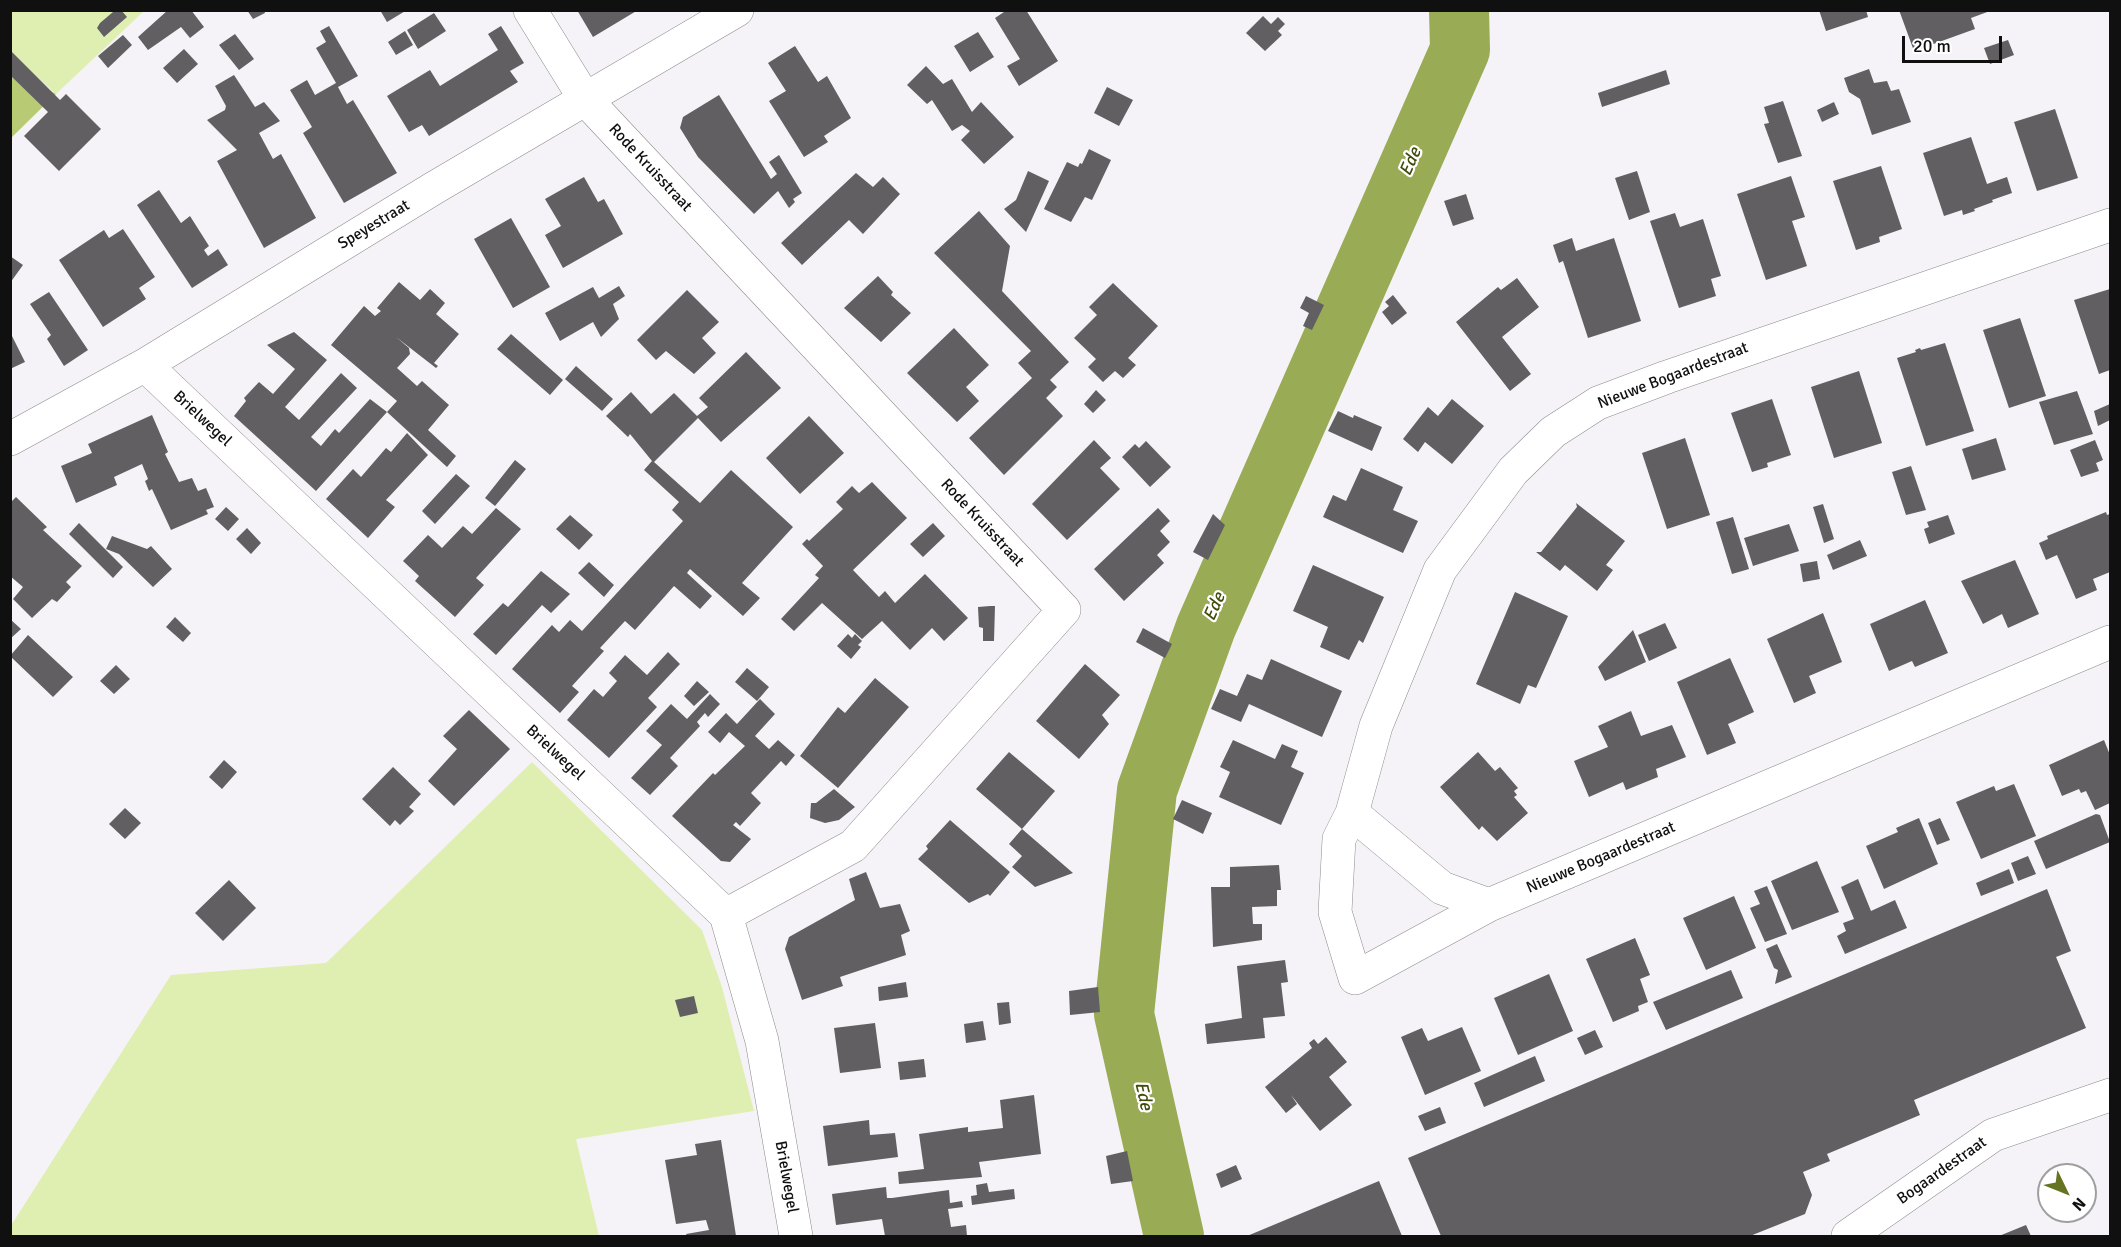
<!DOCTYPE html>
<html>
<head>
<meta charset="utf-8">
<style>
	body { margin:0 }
	#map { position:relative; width:2121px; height:1247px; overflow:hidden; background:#f5f3f7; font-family:Signika,sans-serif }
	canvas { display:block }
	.frame { position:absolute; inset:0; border:12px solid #111011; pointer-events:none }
	.north { position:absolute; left:2037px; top:1163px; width:60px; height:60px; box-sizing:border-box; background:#fff; border:2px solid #a09fa0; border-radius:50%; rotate:133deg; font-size:16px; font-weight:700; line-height:24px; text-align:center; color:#111011 }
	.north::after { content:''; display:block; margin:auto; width:21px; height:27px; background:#657420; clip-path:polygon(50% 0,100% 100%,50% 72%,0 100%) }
	.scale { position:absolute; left:1902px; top:36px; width:100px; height:27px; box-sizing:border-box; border:3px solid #111011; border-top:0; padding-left:8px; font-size:18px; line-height:21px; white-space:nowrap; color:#111011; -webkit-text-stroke:4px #fff; paint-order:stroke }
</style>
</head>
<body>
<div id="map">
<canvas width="2121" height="1247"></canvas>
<div class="frame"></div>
<div class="north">N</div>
<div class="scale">20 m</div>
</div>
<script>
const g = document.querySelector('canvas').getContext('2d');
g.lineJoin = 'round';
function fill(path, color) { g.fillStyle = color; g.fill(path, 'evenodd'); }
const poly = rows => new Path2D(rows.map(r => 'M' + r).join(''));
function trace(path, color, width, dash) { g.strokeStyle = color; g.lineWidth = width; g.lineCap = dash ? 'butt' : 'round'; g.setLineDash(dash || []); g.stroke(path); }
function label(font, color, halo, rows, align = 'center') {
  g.font = font + ' Signika,sans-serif'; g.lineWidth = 4.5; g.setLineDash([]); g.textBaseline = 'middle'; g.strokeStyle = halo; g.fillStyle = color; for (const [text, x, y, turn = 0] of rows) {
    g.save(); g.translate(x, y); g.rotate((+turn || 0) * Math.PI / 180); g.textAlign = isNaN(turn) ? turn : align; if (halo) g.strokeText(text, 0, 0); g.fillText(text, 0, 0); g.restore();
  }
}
fill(poly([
	[11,11,144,11,56,94,11,54],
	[532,762,702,930,722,987,754,1111,576,1139,599,1236,11,1236,10,1227,171,975,326,963]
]), '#dfeeb1');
fill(poly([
	[11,58,40,85,56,94,11,138]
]), '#b8cb74');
trace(poly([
	[1174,1236,1124,1014,1147,790,1206,627,1460,50,1459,10]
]), '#99ab54', 60);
fill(poly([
	[121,10,127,17,104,37,97,28,100,23,113,12],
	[168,10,191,10,204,27,190,38,181,27,148,50,138,37],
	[247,10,264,10,265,13,253,19],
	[380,10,407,10,387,22],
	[577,10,638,10,593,37],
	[1007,10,1026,10,1058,61,1019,86,1007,66,1020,59,995,18],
	[1819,10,1866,10,1868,17,1826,31],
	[1899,10,1990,10,1990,11,1971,18,1975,29,1914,51],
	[434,13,446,31,418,49,407,30],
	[1263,16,1271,24,1278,17,1285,24,1278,31,1282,35,1265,51,1246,33],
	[329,26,358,76,338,87,347,104,353,100,397,173,344,203,303,133,312,127,290,90,307,80,315,95,336,83,316,48,326,42,320,31],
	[501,26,524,63,510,71,518,82,429,136,422,125,409,132,387,96,430,70,440,86,498,50,488,34],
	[405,31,413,45,396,55,388,42],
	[978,32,994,57,970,72,954,46],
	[235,34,254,59,239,70,219,45],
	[123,35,132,45,108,68,98,56],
	[2008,40,2014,55,1990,64,1984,48],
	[795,46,818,82,827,76,851,118,824,136,828,142,804,157,769,101,786,91,768,63],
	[184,49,198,64,177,83,163,68],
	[10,50,60,100,66,94,101,129,59,171,24,136,48,112,10,75],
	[926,66,943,84,952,79,972,112,981,102,1014,137,984,164,961,140,970,131,962,125,952,131,932,100,927,104,907,85],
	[1869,69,1874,83,1887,81,1891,91,1899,89,1911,122,1872,135,1860,99,1849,92,1844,78],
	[1666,70,1670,84,1602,107,1598,93],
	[234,75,255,107,264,102,280,121,259,133,273,159,281,154,316,218,264,248,217,161,237,150,207,120,225,110,226,106,215,86],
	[1107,87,1133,100,1119,126,1094,113],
	[719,95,771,179,777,174,769,162,779,155,802,193,793,199,795,202,789,208,778,191,754,214,698,157,680,128,683,117],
	[1783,101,1802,156,1778,163,1764,124,1769,123,1764,107],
	[1834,102,1839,114,1822,122,1817,110],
	[2055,109,2078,178,2037,191,2014,122],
	[1971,137,1987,184,2007,177,2012,193,1992,200,1993,202,1974,209,1975,211,1963,215,1962,210,1944,216,1923,153],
	[1089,149,1111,160,1092,200,1085,197,1071,222,1044,209,1067,162,1078,167,1080,163,1082,164],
	[1881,166,1902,229,1879,237,1880,242,1856,250,1833,181],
	[1028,171,1049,181,1026,232,1004,209,1016,200],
	[1637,171,1650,212,1629,220,1615,178],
	[856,173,873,187,883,177,900,194,863,234,849,220,802,265,781,243],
	[1791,176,1805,217,1792,221,1807,266,1766,280,1737,194],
	[584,177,598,202,604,199,623,234,563,268,545,235,561,226,545,199],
	[159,190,181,223,190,216,209,246,204,250,208,256,218,249,228,265,192,288,137,205],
	[1466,194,1474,219,1453,226,1444,201],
	[979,211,1010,246,1002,291,1069,362,1050,380,1057,387,1046,398,1063,416,1004,475,969,438,1032,378,1018,363,1031,351,934,253],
	[1675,213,1680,227,1703,219,1721,276,1711,279,1716,296,1679,308,1650,221],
	[511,218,550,287,513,308,474,239],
	[123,229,155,277,139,288,146,299,103,327,59,260,104,230,109,238],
	[1572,238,1576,251,1614,238,1641,321,1588,338,1563,261,1559,263,1553,245],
	[10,256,23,265,10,283],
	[878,276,893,292,891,295,911,313,881,342,844,308],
	[1517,278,1539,307,1502,337,1531,374,1510,391,1456,322,1498,287,1501,290],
	[399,282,420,300,430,289,445,303,436,314,459,334,434,363,438,366,436,368,396,337,409,348,410,354,397,368,417,386,422,381,449,405,428,430,456,456,447,467,387,412,397,401,331,345,364,306,375,316,381,311,377,308],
	[1113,283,1158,326,1128,358,1136,365,1123,378,1115,371,1103,382,1088,367,1096,359,1074,338,1097,315,1089,307],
	[619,286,625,296,613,304,619,319,601,337,593,322,560,341,545,313,593,287,599,298],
	[2110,289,2110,370,2099,374,2074,300],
	[687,290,719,322,702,338,716,353,694,374,666,351,656,360,637,340],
	[49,292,88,350,64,366,47,339,51,335,30,304],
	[1393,295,1407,313,1392,325,1382,312,1389,306,1385,302],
	[1306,296,1324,305,1312,330,1303,326,1309,313,1300,308],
	[2020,318,2046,396,2009,408,1983,330],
	[954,328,989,365,966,387,979,401,957,422,907,373],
	[10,332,25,362,10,369],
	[294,332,327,360,285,407,299,420,341,373,357,388,311,437,321,446,335,429,339,433,370,399,387,412,316,491,234,416,246,401,244,398,259,382,273,394,295,369,267,345],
	[511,334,563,380,550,395,497,349],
	[1945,343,1974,431,1926,446,1897,358,1916,352,1915,350,1920,348,1921,350],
	[746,352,781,388,721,442,698,418,654,462,700,503,731,470,793,527,742,583,760,598,743,616,690,569,687,573,712,596,700,609,674,586,635,630,625,621,600,648,604,651,572,686,579,692,560,713,512,669,552,625,559,632,570,620,582,631,683,521,672,510,679,502,644,470,652,461,630,434,628,437,606,416,631,392,651,414,674,393,697,416,708,407,699,398],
	[576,366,613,399,602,411,565,379],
	[1859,371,1882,443,1834,458,1811,387],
	[1096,390,1106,400,1093,413,1084,404],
	[2077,391,2093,434,2054,445,2039,402],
	[1452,399,1484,426,1452,464,1425,442,1418,452,1403,439,1428,407,1438,416],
	[1772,399,1791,455,1767,463,1768,467,1752,472,1731,413],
	[2110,404,2110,420,2098,426,2094,411],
	[1338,411,1353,418,1354,415,1382,427,1372,451,1328,431],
	[152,415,168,452,165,454,179,482,192,478,198,491,206,488,214,507,206,510,208,514,171,530,152,489,149,491,145,481,148,479,142,464,114,477,117,485,76,503,61,466,92,453,88,444],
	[809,416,844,453,800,494,766,458],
	[407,433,428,455,386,500,395,507,368,538,326,499,353,469,361,477,386,448,391,452],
	[1685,438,1710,515,1667,529,1642,453],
	[1996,438,2006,470,1972,480,1962,449],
	[1094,440,1111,458,1100,468,1120,489,1067,540,1032,504],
	[2095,440,2103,460,2096,463,2099,471,2081,477,2070,450],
	[1146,441,1171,467,1150,487,1122,457,1135,444,1139,448],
	[515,460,526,469,495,506,485,498],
	[1911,466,1926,510,1906,515,1892,472],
	[1361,468,1403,487,1393,510,1418,521,1403,553,1323,517,1333,495,1346,501],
	[456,474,470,486,435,524,422,511],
	[872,482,907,518,853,570,879,597,885,591,895,603,925,574,968,618,944,641,932,628,910,650,882,621,862,639,822,603,794,631,781,619,819,578,815,575,823,566,802,544,807,539,809,541,843,509,836,502,852,486,859,493],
	[16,497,47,527,43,530,82,566,66,582,71,587,57,602,52,599,32,618,13,599,23,587,10,576,10,503],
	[1576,503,1625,541,1606,565,1613,570,1597,591,1565,565,1560,571,1536,552,1541,552,1577,507],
	[1823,504,1834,539,1824,543,1813,507],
	[226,507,239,519,228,531,215,519],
	[496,508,521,529,476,578,484,585,455,617,415,581,419,576,403,561,428,535,442,548,463,526,472,534],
	[1158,508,1170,521,1160,531,1170,542,1157,555,1164,563,1124,601,1094,569],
	[2106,512,2107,515,2110,514,2110,572,2093,579,2097,590,2076,599,2057,555,2046,560,2039,543,2048,539,2047,536],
	[1213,514,1225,525,1208,560,1193,552],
	[570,515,593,535,579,550,556,529],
	[1948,515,1955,534,1929,544,1924,529,1929,527,1927,522],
	[1733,517,1749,569,1732,574,1716,522],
	[79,523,123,567,113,578,69,534],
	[933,523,945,536,923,557,910,544],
	[1789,524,1799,551,1753,566,1744,538],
	[247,528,261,543,251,554,236,539],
	[112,536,147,549,151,546,172,569,153,587,119,554,106,549],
	[1860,540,1867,556,1833,570,1827,555],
	[2015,560,2039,614,2008,628,2002,614,1983,624,1961,581],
	[1817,561,1820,579,1803,582,1800,564],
	[589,562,614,585,604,597,578,573],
	[1313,565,1384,597,1363,643,1359,640,1349,660,1320,647,1328,627,1293,611],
	[541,571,570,594,551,613,542,605,496,655,473,634,503,603,508,607],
	[1515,592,1568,616,1536,688,1528,685,1520,704,1476,684],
	[1925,600,1948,653,1915,667,1912,661,1889,671,1870,624],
	[990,606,995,606,994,641,983,641,983,628,979,627,978,607],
	[1823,613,1842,662,1809,676,1816,693,1794,703,1767,639],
	[175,617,191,633,183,642,166,627],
	[10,619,21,629,10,639],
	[1665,623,1677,648,1649,661,1638,635],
	[1143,628,1172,644,1165,658,1136,642],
	[1633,630,1646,662,1605,681,1598,667],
	[848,634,852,638,855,634,862,641,858,645,861,647,851,659,837,646],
	[28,635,73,677,53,697,10,656],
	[668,652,680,664,648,698,657,707,609,758,567,720,594,689,603,697,617,681,609,673,625,655,647,675],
	[1730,658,1754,712,1728,724,1736,743,1707,755,1677,682],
	[1271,659,1342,691,1322,737,1249,704,1241,722,1211,709,1220,689,1237,696,1247,674,1262,680],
	[1085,664,1120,695,1102,715,1109,724,1079,759,1036,721],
	[116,665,130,679,114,694,100,681],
	[747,668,769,687,757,701,735,682],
	[875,678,909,707,838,788,800,756,838,707,845,713],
	[697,681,709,692,694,706,684,696],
	[710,694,720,704,708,717,705,713,697,722,700,726,670,758,678,766,650,795,631,778,662,745,646,731,671,704,687,719],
	[760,699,775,714,755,736,769,749,778,740,795,755,786,766,781,761,751,793,761,803,740,826,736,822,733,825,751,839,730,862,721,861,672,816,713,773,715,775,745,746,729,732,720,743,708,732,726,713,737,724],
	[469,710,510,749,454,806,428,781,457,749,443,736],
	[1631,711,1641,736,1672,725,1686,757,1656,769,1658,777,1626,790,1623,782,1589,797,1574,761,1608,747,1598,726],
	[1233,740,1275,759,1282,744,1298,751,1291,767,1304,773,1281,825,1219,797,1230,772,1220,767],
	[2104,740,2110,755,2110,803,2095,810,2086,791,2081,793,2079,789,2062,796,2049,765],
	[1009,752,1055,791,1022,829,1073,873,1035,887,1012,867,1022,856,1009,844,1022,829,976,789],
	[1478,752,1495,771,1500,767,1518,788,1514,791,1517,795,1514,797,1528,813,1497,841,1482,826,1479,830,1440,787],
	[224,760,237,772,222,789,209,777],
	[393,767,421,794,409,807,414,811,400,825,395,820,390,826,362,799],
	[2014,784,2036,836,1981,859,1956,802,1994,786,1996,791],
	[834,789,855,807,839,820,825,823,810,818,811,803,816,803],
	[1182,800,1212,813,1203,834,1173,819],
	[125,808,141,823,125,839,109,824],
	[2096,814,2100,815,2110,842,2046,869,2034,841],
	[1919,818,1938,864,1884,889,1866,846,1898,832,1896,828],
	[1940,818,1950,840,1937,845,1928,823],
	[950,820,1010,872,990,896,988,894,969,903,918,859,928,849,926,846],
	[2028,856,2036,874,2018,881,2011,863],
	[1817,861,1839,912,1792,930,1771,881],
	[1279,865,1281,890,1277,890,1277,906,1252,907,1253,924,1262,924,1262,940,1213,947,1211,887,1230,887,1230,867],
	[2009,869,2014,883,1981,896,1976,883],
	[866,872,880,908,900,904,910,931,901,935,906,955,840,977,843,986,802,1000,785,949,789,937,855,900,849,879],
	[1858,879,1871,911,1895,900,1907,928,1845,954,1837,936,1846,931,1843,923,1854,919,1841,887],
	[229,880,256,908,223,941,195,913],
	[1767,886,1787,934,1765,942,1750,908,1760,904,1754,891],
	[2047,889,2071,951,2056,957,2086,1028,1914,1100,1920,1115,1827,1154,1830,1161,1803,1172,1812,1195,1805,1214,1750,1236,1441,1236,1408,1158],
	[1734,896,1756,948,1706,970,1683,918],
	[1635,938,1650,975,1640,979,1648,1002,1638,1006,1639,1011,1613,1022,1586,959],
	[1777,944,1792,977,1775,984,1778,970,1774,968,1766,949],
	[1285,960,1288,982,1281,983,1285,1016,1263,1018,1265,1038,1207,1044,1205,1024,1242,1018,1237,966],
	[1731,970,1743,998,1666,1030,1653,1002],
	[1549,974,1573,1031,1518,1055,1494,998],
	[906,982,908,997,879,1001,878,987],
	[1098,987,1100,1012,1070,1015,1069,991],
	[694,996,698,1013,680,1017,675,1000],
	[1009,1002,1011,1023,999,1025,997,1003],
	[983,1021,986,1040,966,1043,964,1024],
	[875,1023,881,1068,840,1073,834,1028],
	[1462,1027,1481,1071,1425,1095,1401,1037,1422,1028,1428,1041],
	[1595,1030,1603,1047,1585,1055,1577,1038],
	[1326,1037,1347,1062,1329,1077,1352,1105,1320,1131,1291,1095,1297,1104,1286,1113,1265,1087,1312,1048,1309,1043,1314,1039,1318,1044],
	[1535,1056,1545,1081,1484,1107,1474,1083],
	[924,1059,926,1077,900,1080,898,1062],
	[1034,1095,1041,1154,979,1162,982,1177,899,1184,898,1172,924,1169,919,1134,968,1127,968,1132,1003,1128,1000,1100],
	[1440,1107,1446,1123,1425,1131,1418,1116],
	[869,1120,870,1135,895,1133,898,1157,828,1166,823,1126],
	[721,1140,736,1236,687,1236,686,1234,709,1230,706,1220,676,1224,665,1160,697,1155,695,1144],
	[1127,1151,1133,1181,1111,1184,1106,1156],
	[1236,1165,1242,1179,1221,1188,1216,1174],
	[1379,1181,1402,1236,1247,1236],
	[987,1183,989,1192,1014,1189,1015,1199,972,1205,971,1196,977,1195,976,1185],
	[886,1187,887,1198,892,1198,949,1190,950,1203,962,1201,963,1207,948,1209,951,1227,966,1225,967,1236,885,1236,882,1219,836,1225,832,1194],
	[2026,1225,2031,1236,1999,1236]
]), '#615f62');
const street = poly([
	[530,10,585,99,1064,610,853,846,726,915],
	[2110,225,1667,377,1598,403,1553,432,1513,471,1440,570,1376,726,1352,813,1442,888,1489,905,2110,642],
	[145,365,726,915,762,1041,796,1236],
	[10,439,145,365,434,188,737,10],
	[1352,813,1339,839,1335,912,1355,978,1489,905],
	[1848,1236,1993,1135,2110,1095]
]);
trace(street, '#8d8b8e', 34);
trace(street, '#fff', 33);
label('16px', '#111011', '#fff', [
	["Rode Kruisstraat",650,168,47],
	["Speyestraat",374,225,-31],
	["Nieuwe Bogaardestraat",1673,376,-21],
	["Brielwegel",202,419,43],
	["Rode Kruisstraat",982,523,47],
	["Brielwegel",555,753,43],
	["Nieuwe Bogaardestraat",1601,858,-23],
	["Bogaardestraat",1942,1171,-35],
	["Brielwegel",786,1177,80]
]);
label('italic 18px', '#414c09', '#fff', [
	["Ede",1411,162,-66],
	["Ede",1215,607,-66],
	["Ede",1143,1096,77]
]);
</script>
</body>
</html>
